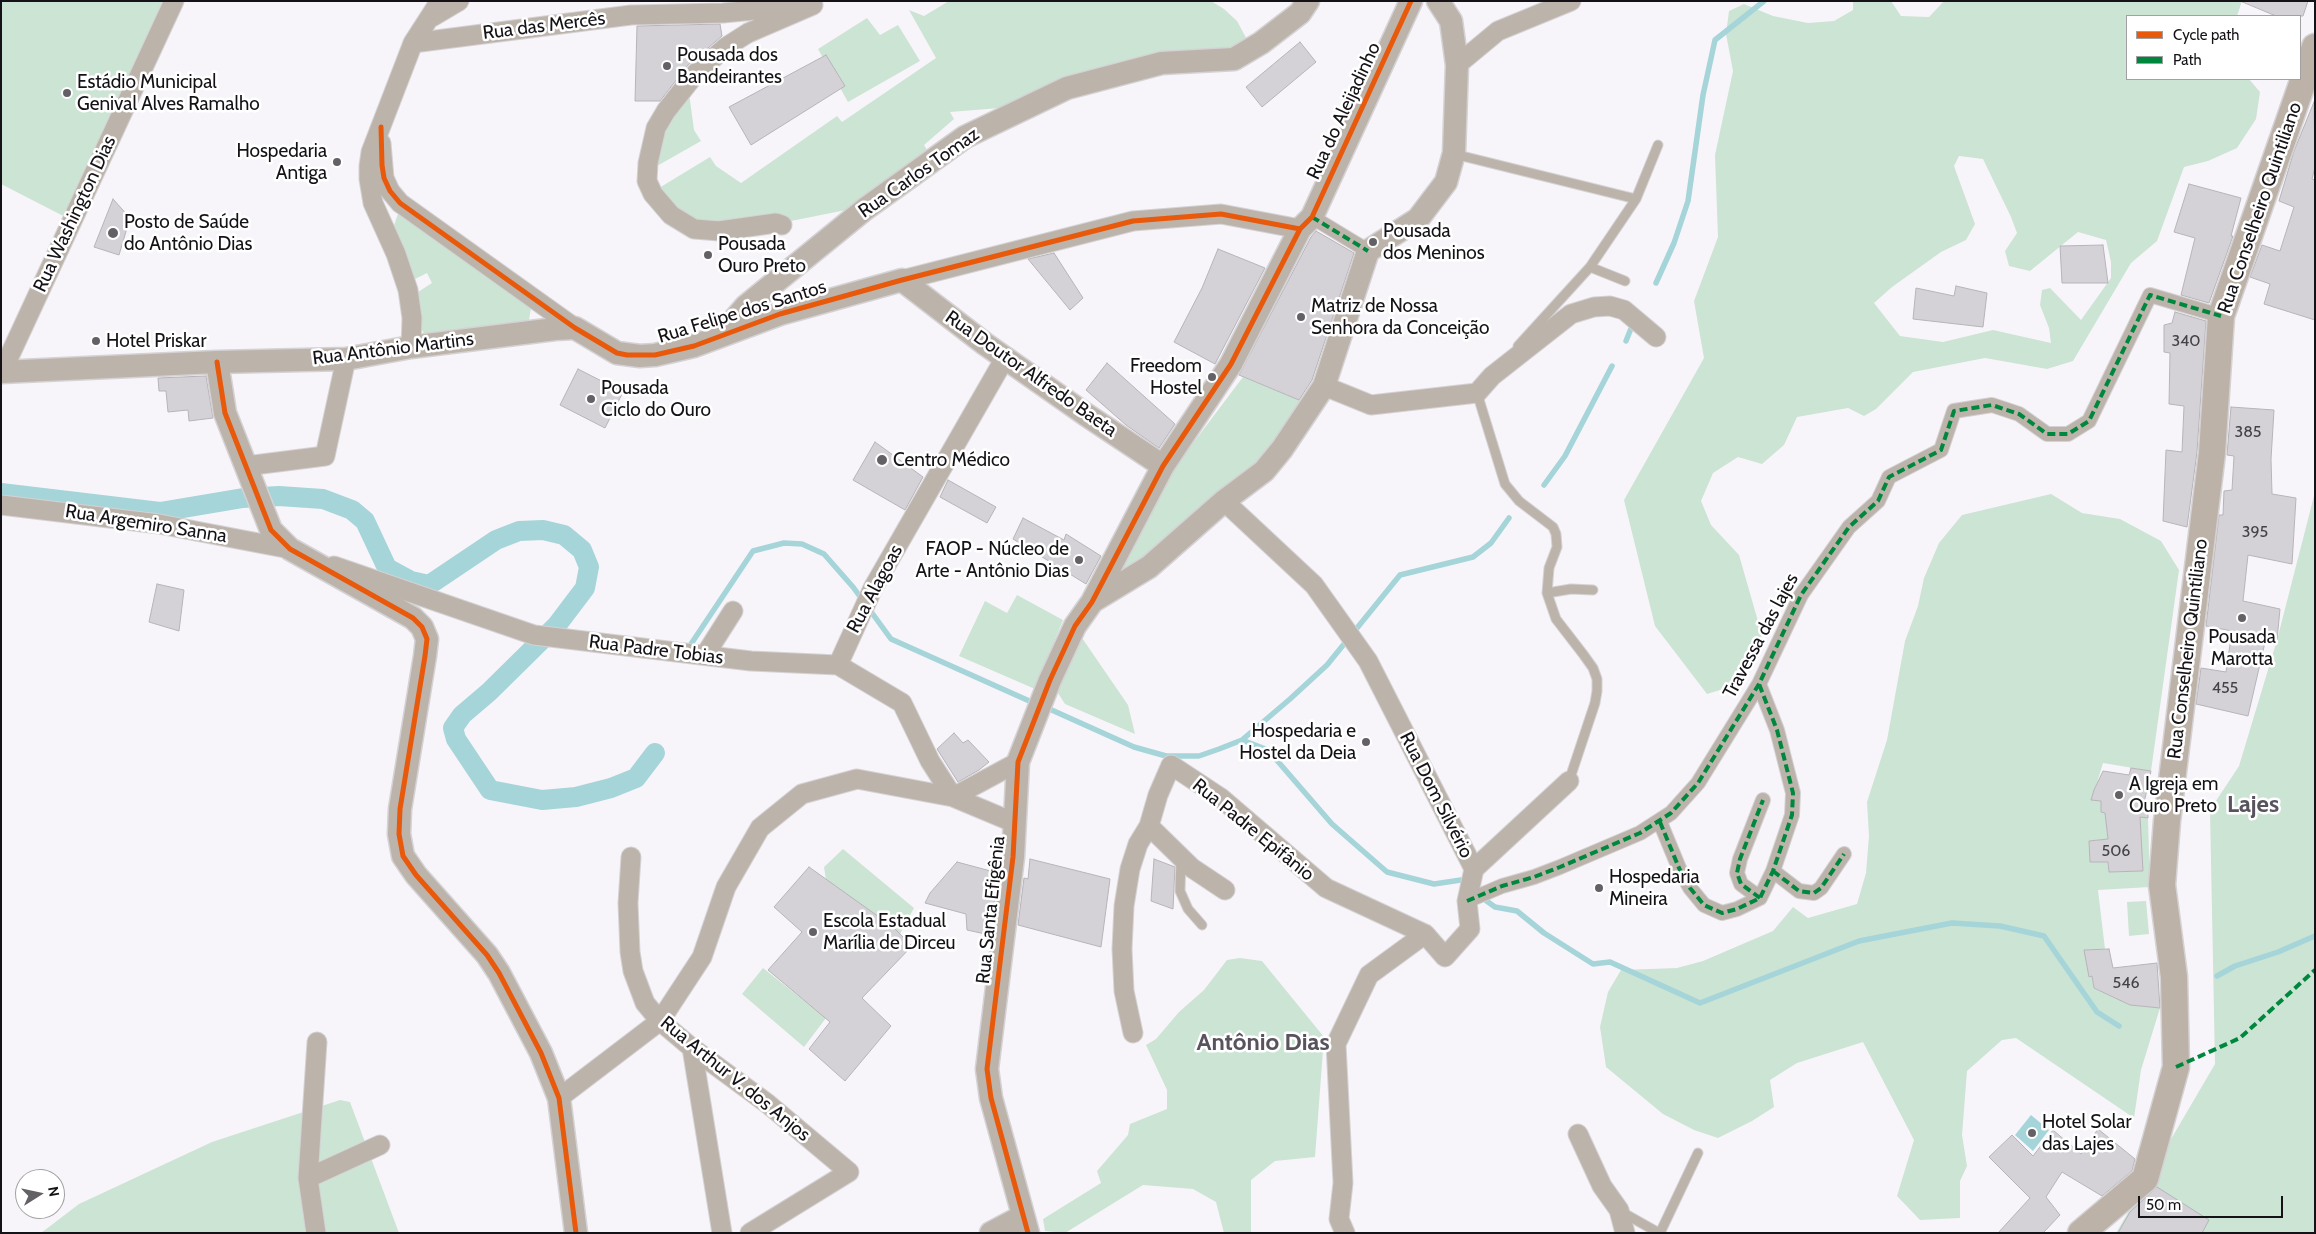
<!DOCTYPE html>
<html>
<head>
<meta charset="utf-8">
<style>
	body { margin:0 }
	#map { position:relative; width:2316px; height:1234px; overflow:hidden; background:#f8f5fa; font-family:Cabin,sans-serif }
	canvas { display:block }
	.frame { position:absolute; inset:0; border:2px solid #141216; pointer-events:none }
	.legend { position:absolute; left:2126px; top:15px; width:175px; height:65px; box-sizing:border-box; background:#fff; border:1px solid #a1a0a2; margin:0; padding:6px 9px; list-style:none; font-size:15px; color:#141216 }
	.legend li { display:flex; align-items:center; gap:10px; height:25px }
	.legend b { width:25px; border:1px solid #a1a0a2 }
	.north { position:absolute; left:15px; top:1169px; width:50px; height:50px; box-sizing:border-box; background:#fff; border:1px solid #a1a0a2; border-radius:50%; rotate:80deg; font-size:14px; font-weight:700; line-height:20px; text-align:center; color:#141216 }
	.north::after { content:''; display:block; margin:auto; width:18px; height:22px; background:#646166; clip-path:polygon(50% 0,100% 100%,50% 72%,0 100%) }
	.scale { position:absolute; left:2138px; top:1196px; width:145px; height:22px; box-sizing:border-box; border:2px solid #141216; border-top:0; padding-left:6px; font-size:15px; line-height:18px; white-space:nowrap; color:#141216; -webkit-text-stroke:4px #fff; paint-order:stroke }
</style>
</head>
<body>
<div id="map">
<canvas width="2316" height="1234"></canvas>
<div class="frame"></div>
<ul class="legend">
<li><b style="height:6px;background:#e8590c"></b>Cycle path</li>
<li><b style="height:6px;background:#00873e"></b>Path</li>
</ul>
<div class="north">N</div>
<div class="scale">50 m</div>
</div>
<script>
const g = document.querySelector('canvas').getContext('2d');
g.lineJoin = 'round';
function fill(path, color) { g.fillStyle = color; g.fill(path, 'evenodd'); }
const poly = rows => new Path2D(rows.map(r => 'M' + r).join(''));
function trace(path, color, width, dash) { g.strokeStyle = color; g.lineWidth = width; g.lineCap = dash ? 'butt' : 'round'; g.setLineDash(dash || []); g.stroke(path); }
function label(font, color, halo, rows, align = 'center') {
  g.font = font + ' Cabin,sans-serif'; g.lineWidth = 5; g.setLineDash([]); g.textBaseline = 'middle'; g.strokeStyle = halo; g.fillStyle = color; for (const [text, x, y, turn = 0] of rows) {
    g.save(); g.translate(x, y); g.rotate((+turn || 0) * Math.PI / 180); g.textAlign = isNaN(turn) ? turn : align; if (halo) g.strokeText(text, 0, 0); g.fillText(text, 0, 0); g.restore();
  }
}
fill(poly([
	[1,1,174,1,75,222,1,184],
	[949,1,1211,1,1224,9,1237,21,1250,45,1025,106,950,112,954,119,924,145,927,150,911,169,851,209,786,222,712,226,682,214,659,188,710,157,716,166,741,183,837,116,842,122,936,58,909,10,924,16],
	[1853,1,1891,1,1901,16,1929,17,1944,1,2242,1,2237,16,2127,16,2127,79,2249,79,2260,92,2256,119,2237,148,2208,161,2184,167,2157,241,2131,263,2073,361,2047,369,1985,358,1913,372,1876,409,1864,416,1848,408,1797,417,1784,445,1762,464,1738,457,1713,473,1701,501,1711,525,1739,555,1762,635,1736,685,1707,694,1655,626,1624,500,1704,358,1694,301,1718,237,1715,155,1733,71,1726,34,1729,11,1744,4,1773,16,1808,23,1834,21,1853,10],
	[1959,156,1983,159,2011,217,2017,233,2005,251,2009,266,2030,271,2078,232,2106,240,2111,262,2111,278,2081,320,2050,288,2042,290,2040,305,2049,328,2051,343,1993,330,1943,342,1900,336,1874,303,1892,287,1941,252,1966,240,1975,224,1954,166],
	[867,18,880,35,898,25,920,61,848,102,818,49],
	[689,93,694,130,701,141,657,166,657,154,663,130],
	[399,211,444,241,531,308,529,320,427,335,424,333,421,329,418,292,432,283,427,273,413,280,393,228],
	[1243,377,1304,402,1284,441,1230,495,1119,576,1125,555,1172,471],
	[2315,492,2315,1233,2116,1233,2215,1064,2210,810,2239,766,2277,640],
	[2051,494,2082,513,2120,519,2161,541,2179,570,2151,771,2103,763,2092,799,2101,801,2101,812,2148,818,2150,887,2098,890,2105,949,2085,950,2089,977,2092,976,2094,988,2130,1005,2160,1008,2141,1070,2134,1118,2016,1038,2002,1040,1967,1071,1962,1135,1967,1166,1960,1181,1960,1218,1920,1220,1897,1196,1914,1140,1863,1042,1797,1063,1770,1080,1774,1107,1752,1121,1718,1138,1694,1130,1663,1114,1606,1067,1600,1027,1608,992,1621,970,1677,968,1703,961,1773,931,1793,907,1808,918,1857,904,1866,873,1869,836,1867,802,1887,740,1905,641,1918,606,1924,578,1939,543,1962,515],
	[2107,830,2143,871,2109,872,2108,862,2090,862,2089,841,2108,839],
	[1017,595,1063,620,1035,689,959,656,985,601,1007,613],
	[1080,635,1128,705,1135,734,1065,704,1058,693],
	[843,849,914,908,900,934,826,880,824,867],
	[2146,901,2149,934,2129,936,2127,902],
	[1240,958,1262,961,1324,1037,1315,1157,1275,1161,1251,1180,1251,1233,1224,1233,1216,1202,1193,1189,1143,1185,1065,1233,1045,1231,1043,1219,1101,1183,1097,1171,1128,1135,1130,1124,1167,1109,1167,1090,1146,1045,1156,1039,1179,1012,1204,990,1227,960],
	[763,968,826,1018,804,1047,742,994],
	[340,1100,350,1102,399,1233,41,1233,79,1204,212,1142]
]), '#cce4d4');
fill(poly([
	[2031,1115,2049,1130,2033,1151,2015,1135]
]), '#a5d5d9');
trace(poly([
	[1656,283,1674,243,1688,201,1703,95,1715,40,1764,1],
	[1626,341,1632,326],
	[1544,485,1565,456,1612,366],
	[691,644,753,551,784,543,802,544,824,554,853,587,891,639,1036,704],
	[1045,707,1134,747,1166,756,1199,756,1219,749,1242,740,1290,699,1327,665,1400,575,1473,557,1491,543,1509,518],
	[1242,740,1268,750,1332,824,1387,872,1434,884,1461,880,1466,884],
	[1481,897,1495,907,1517,911,1544,933,1593,964,1610,962,1700,1003,1859,941,1952,923,2000,926,2044,936,2097,1012,2119,1026],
	[2217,976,2235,966,2278,952,2315,936]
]), '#a5d5d9', 5.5);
trace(poly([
	[1,493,160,512,243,498,279,496,323,499,352,510,365,521,387,568,411,581,429,585,496,540,519,531,543,530,564,535,582,550,589,567,585,588,557,625,489,692,462,715,453,728,456,739,490,790,542,800,576,797,611,788,636,778,655,753]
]), '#a5d5d9', 20);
const building = poly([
	[2240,1,2308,1,2303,16,2276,16,2240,1],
	[720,24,722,36,688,65,660,101,635,101,637,26,720,24],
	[1300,42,1316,62,1262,107,1246,87,1300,42],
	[826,55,845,86,751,145,729,107,826,55],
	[2314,102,2315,167,2312,179,2315,180,2315,320,2264,304,2270,284,2250,277,2262,245,2280,251,2294,207,2279,201,2294,151,2314,102],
	[2189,184,2241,198,2231,236,2233,236,2209,303,2181,295,2195,238,2174,232,2189,184],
	[113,199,130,218,119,255,94,247,113,199],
	[1316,231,1354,253,1312,380,1299,400,1239,375,1311,237,1316,231],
	[2103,245,2108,283,2062,283,2060,246,2103,245],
	[1218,249,1265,268,1215,364,1174,342,1202,288,1218,249],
	[1054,253,1083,298,1070,310,1028,259,1054,253],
	[1956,286,1987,293,1983,327,1913,319,1916,288,1954,296,1956,286],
	[2175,312,2206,321,2197,452,2187,527,2163,521,2166,450,2182,452,2184,406,2169,404,2170,353,2164,352,2164,325,2172,323,2175,312],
	[1107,363,1175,424,1159,448,1126,425,1086,390,1107,363],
	[578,369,623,392,605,428,560,405,578,369],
	[206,376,213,418,189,421,188,410,168,412,166,391,159,391,158,378,206,376],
	[2231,407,2274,410,2271,459,2272,494,2296,498,2292,564,2248,555,2243,601,2280,609,2277,640,2266,638,2248,716,2196,704,2201,668,2226,672,2232,631,2206,626,2219,515,2223,515,2224,491,2232,490,2234,456,2227,455,2231,407],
	[875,442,923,477,905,510,853,480,875,442],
	[948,480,996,507,987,523,940,497,948,480],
	[1023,518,1064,540,1066,534,1101,556,1086,584,1013,539,1023,518],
	[157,584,184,590,179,631,149,622,157,584],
	[954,733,963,743,968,740,989,762,979,770,958,782,937,749,954,733],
	[2131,768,2151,771,2144,803,2148,803,2148,818,2140,817,2143,871,2109,872,2108,862,2090,862,2089,841,2108,839,2105,813,2101,812,2101,801,2091,800,2094,790,2103,771,2129,775,2131,768],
	[1030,859,1110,879,1101,947,1018,925,1024,878,1028,879,1030,859],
	[1154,859,1175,867,1173,909,1151,901,1154,859],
	[957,862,998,873,990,935,967,930,966,914,925,903,930,893,957,862],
	[809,867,893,927,912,946,862,998,891,1026,845,1081,809,1049,830,1022,768,970,802,932,774,907,809,867],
	[2109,949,2113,968,2157,963,2160,1008,2130,1005,2094,988,2092,976,2089,977,2084,950,2109,949],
	[2098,1129,2135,1159,2132,1171,2102,1196,2062,1172,2046,1197,2060,1215,2043,1233,1998,1233,2030,1198,1989,1157,2012,1135,2033,1156,2053,1130,2081,1154,2098,1129],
	[2157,1187,2209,1220,2202,1233,2118,1233,2130,1212,2157,1187]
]);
fill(building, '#d5d2d7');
trace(building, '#b7b4b9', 1);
const service = poly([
	[1454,154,1636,199],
	[1590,267,1625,281],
	[1518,346,1590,267,1636,199,1658,145],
	[1477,393,1505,484,1519,501,1553,527,1556,534,1557,547,1549,568,1547,593,1556,619,1583,654,1593,668,1597,679,1597,691,1595,703,1569,781],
	[1547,593,1571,589,1593,590],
	[1181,859,1180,891,1188,909,1202,925],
	[1620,1211,1659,1233],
	[1660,1233,1698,1153]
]);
const pedestrian = poly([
	[1312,217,1368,251],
	[1660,822,1679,868,1690,888,1704,905,1722,913,1737,909,1760,898,1773,871,1792,815,1793,793,1777,730,1759,684],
	[1773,871,1799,891,1814,893,1821,888,1844,854],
	[1760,898,1741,884,1737,873,1740,859,1763,800],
	[1467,901,1502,886,1534,877,1560,867,1640,833,1671,813,1698,783,1759,684,1801,595,1849,527,1878,501,1889,477,1941,450,1954,411,1992,405,2019,414,2047,434,2068,434,2089,421,2150,295,2221,316]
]);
const minor = poly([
	[432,17,459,1],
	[413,43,631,15,723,13,797,6],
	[1457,65,1498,31,1571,1],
	[381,143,384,178,390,191,400,203,575,328],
	[782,225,776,223,719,231,694,229,671,215,653,194,647,181,648,163,656,128,666,111,696,73,726,47,748,33,813,5],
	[902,280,1133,221,1221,214,1300,229],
	[411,347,412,318,408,290,396,254,373,203,369,179,369,166,371,152,413,43,440,1],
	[2,372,174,1],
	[1324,386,1371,405,1477,393,1492,376,1571,314,1594,307,1610,306,1624,310,1656,337],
	[246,466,325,456,346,359],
	[1224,501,1314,585,1368,661,1474,869,1467,901,1470,929,1445,957,1425,934,1369,975,1336,1044,1343,1183,1339,1219,1345,1233],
	[1,505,159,524,290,549],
	[334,566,534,635,751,661,838,665,902,703,930,761,953,797,1018,762],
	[705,655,733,611],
	[838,665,873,588,1005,358],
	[1149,826,1192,868,1225,890],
	[631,857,628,903,630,952,633,971,645,1003,660,1021,692,1048,768,1104,849,1172,750,1233],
	[1474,869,1569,781],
	[1133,1033,1124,991,1122,949,1124,906,1130,869,1138,844,1149,826,1158,795,1171,765,1221,798,1326,888,1425,934],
	[692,1048,722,1233],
	[559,1098,660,1021,702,957,726,887,760,828,802,794,857,779,953,797,1015,823],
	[1578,1134,1602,1186,1619,1210,1625,1233],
	[308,1178,380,1145],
	[316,1233,308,1178,317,1042]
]);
const tertiary = poly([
	[722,334,746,306,865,209,965,137,1067,88,1162,63,1234,59,1261,43,1300,13,1308,1],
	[217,362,225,413,271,530,290,549,413,618,422,627,427,639,425,656,400,809,399,834,403,856,416,875,487,955,499,973,541,1053,559,1098,576,1233],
	[1,372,217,362,346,359,411,347,555,329,575,328,617,353,640,356,655,355,694,346,780,314,902,280,985,344,1085,414,1163,466],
	[1093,601,1149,567,1224,501,1264,471,1282,449,1324,386,1368,251,1418,219,1446,182,1454,153,1457,65,1451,21,1438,1],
	[991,1233,1023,1216],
	[1028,1233,991,1098,987,1069,1013,857,1018,762,1050,680,1075,626,1092,602,1163,466,1231,364,1300,229,1312,217,1411,1]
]);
const secondary = poly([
	[2081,1233,2145,1179,2176,1067,2174,977,2162,885,2167,821,2212,453,2221,316,2315,47]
]);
trace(service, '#d4d2d5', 11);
trace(pedestrian, '#d4d2d5', 16);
trace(minor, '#d4d2d5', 21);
trace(tertiary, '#d4d2d5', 25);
trace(secondary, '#d4d2d5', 29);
trace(service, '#bcb4aa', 9);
trace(pedestrian, '#bcb4aa', 14);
trace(minor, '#bcb4aa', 19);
trace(tertiary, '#bcb4aa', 22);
trace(secondary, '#bcb2a8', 26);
trace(poly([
	[1312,217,1368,251],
	[1660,822,1679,868,1690,888,1704,905,1722,913,1737,909,1760,898,1773,871,1792,815,1793,793,1777,730,1759,684],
	[1773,871,1799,891,1814,893,1821,888,1844,854],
	[1760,898,1741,884,1737,873,1740,859,1763,800],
	[1467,901,1502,886,1534,877,1560,867,1640,833,1671,813,1698,783,1759,684,1801,595,1849,527,1878,501,1889,477,1941,450,1954,411,1992,405,2019,414,2047,434,2068,434,2089,421,2150,295,2221,316],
	[2176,1067,2240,1038,2315,970]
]), '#00873e', 4, [8, 4]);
trace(poly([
	[381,127,382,165,384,178,390,191,400,203,575,328,617,353,627,355,655,355,694,346,780,314,902,280,1133,221,1221,214,1300,229],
	[217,362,225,413,271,530,290,549,413,618,422,627,427,639,425,656,400,809,399,834,403,856,416,875,487,955,499,973,541,1053,559,1098,576,1233],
	[1028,1233,991,1098,987,1069,1013,857,1018,762,1050,680,1075,626,1092,602,1163,466,1231,364,1300,229,1312,217,1411,1]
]), '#e8590c', 5);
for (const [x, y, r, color] of [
	[667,66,5,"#646166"],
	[67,93,5,"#646166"],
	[337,162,5,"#646166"],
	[113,233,6,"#646166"],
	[1373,242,5,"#646166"],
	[708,255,5,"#646166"],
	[1301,317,5,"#646166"],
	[96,341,5,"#646166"],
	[1212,377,5,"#646166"],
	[591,399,5,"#646166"],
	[882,460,6,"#646166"],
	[1079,560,5,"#646166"],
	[2242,618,5,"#646166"],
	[1366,742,5,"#646166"],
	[2119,795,5,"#646166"],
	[1599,888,5,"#646166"],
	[813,932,5,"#646166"],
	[2032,1133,5,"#646166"]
]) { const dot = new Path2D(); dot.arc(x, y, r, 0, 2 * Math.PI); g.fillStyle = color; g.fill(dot); trace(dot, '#fff', 2); }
label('16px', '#444246', null, [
	["340",2186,341],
	["385",2248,432],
	["395",2255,532],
	["455",2225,688],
	["506",2116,851],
	["546",2126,983]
]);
label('19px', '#141216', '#fff', [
	["Rua das Mercês",544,26,-7],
	["Rua do Aleijadinho",1344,111,-65],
	["Rua Carlos Tomaz",919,173,-35],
	["Rua Conselheiro Quintiliano",2260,208,-71],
	["Rua Washington Dias",75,214,-65],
	["Rua Felipe dos Santos",742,312,-17],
	["Rua Antônio Martins",393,349,-7],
	["Rua Doutor Alfredo Baeta",1031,374,35],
	["Rua Argemiro Sanna",146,524,9],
	["Rua Alagoas",875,589,-62],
	["Travessa das lajes",1761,636,-62],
	["Rua Conselheiro Quintiliano",2188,649,-83],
	["Rua Padre Tobias",656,650,7],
	["Rua Dom Silvério",1436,795,63],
	["Rua Padre Epifânio",1253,830,39],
	["Rua Santa Efigênia",991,910,-84],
	["Rua Arthur V. dos Anjos",735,1079,39]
]);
label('19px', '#141216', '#fff', [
	["Pousada dos",677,55],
	["Bandeirantes",677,77],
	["Estádio Municipal",77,82],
	["Genival Alves Ramalho",77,104],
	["Hospedaria",327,151,"right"],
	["Antiga",327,173,"right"],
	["Posto de Saúde",124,222],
	["do Antônio Dias",124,244],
	["Pousada",1383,231],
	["dos Meninos",1383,253],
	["Pousada",718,244],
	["Ouro Preto",718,266],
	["Matriz de Nossa",1311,306],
	["Senhora da Conceição",1311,328],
	["Hotel Priskar",106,341],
	["Freedom",1202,366,"right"],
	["Hostel",1202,388,"right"],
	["Pousada",601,388],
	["Ciclo do Ouro",601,410],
	["Centro Médico",893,460],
	["FAOP - Núcleo de",1069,549,"right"],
	["Arte - Antônio Dias",1069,571,"right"],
	["Pousada",2242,637,"center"],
	["Marotta",2242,659,"center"],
	["Hospedaria e",1356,731,"right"],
	["Hostel da Deia",1356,753,"right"],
	["A Igreja em",2129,784],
	["Ouro Preto",2129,806],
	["Hospedaria",1609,877],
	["Mineira",1609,899],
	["Escola Estadual",823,921],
	["Marília de Dirceu",823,943],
	["Hotel Solar",2042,1122],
	["das Lajes",2042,1144]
], 'left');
label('bold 24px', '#59535e', '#fff', [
	["Lajes",2253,805],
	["Antônio Dias",1263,1043]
]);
</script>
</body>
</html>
